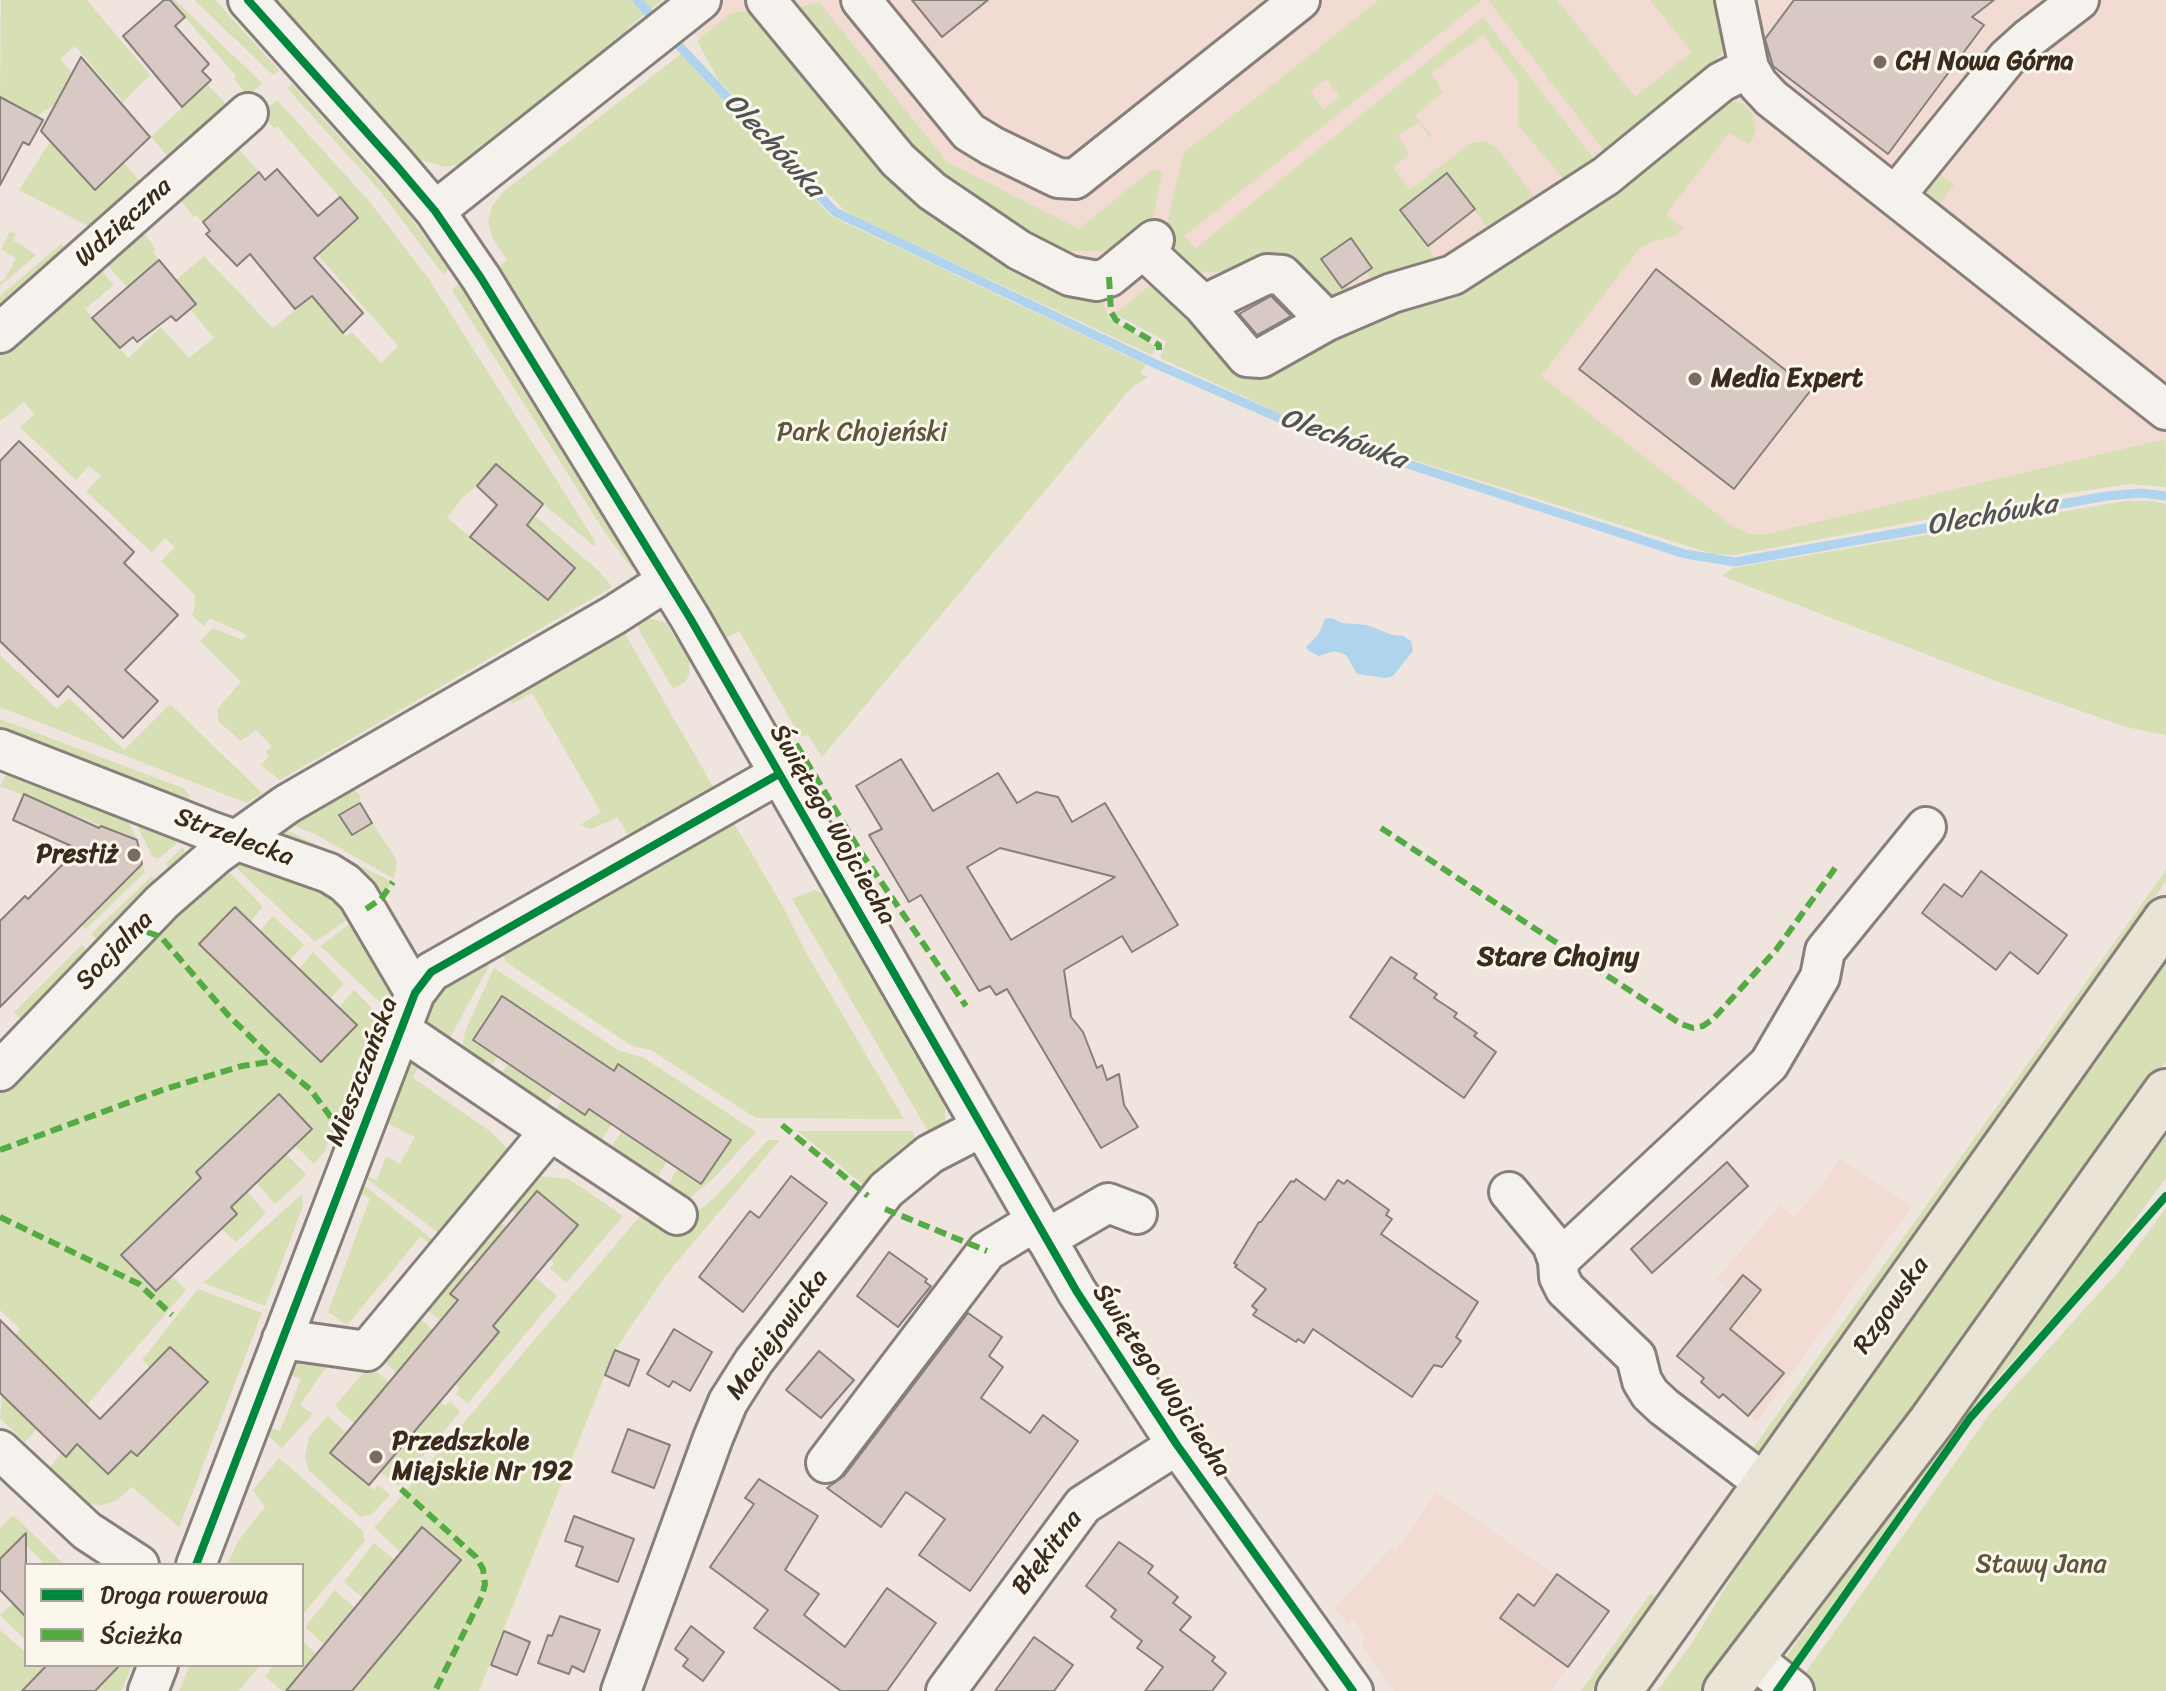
<!DOCTYPE html>
<html>
<head>
<meta charset="utf-8">
<style>
	body { margin:0 }
	#map { position:relative; width:2166px; height:1691px; overflow:hidden; background:#efe4de; font-family:Sriracha,sans-serif }
	canvas { display:block }
	.legend { position:absolute; left:24px; top:1563px; width:280px; height:104px; box-sizing:border-box; background:#fbf7ec; border:2px solid #aea59a; margin:0; padding:10px 14px; list-style:none; font-size:24px; color:#3b2a1e }
	.legend li { display:flex; align-items:center; gap:16px; height:40px }
	.legend b { width:40px; border:2px solid #aea59a }
</style>
</head>
<body>
<div id="map">
<canvas width="2166" height="1691"></canvas>
<ul class="legend">
<li><b style="height:10px;background:#00873e"></b>Droga rowerowa</li>
<li><b style="height:10px;background:#55ab43"></b>Ścieżka</li>
</ul>
</div>
<script>
const g = document.querySelector('canvas').getContext('2d');
g.lineJoin = 'round';
function fill(path, color) { g.fillStyle = color; g.fill(path, 'evenodd'); }
const poly = rows => new Path2D(rows.map(r => 'M' + r).join(''));
function trace(path, color, width, dash) { g.strokeStyle = color; g.lineWidth = width; g.lineCap = dash ? 'butt' : 'round'; g.setLineDash(dash || []); g.stroke(path); }
function label(font, color, halo, rows, align = 'center') {
  g.font = font + ' Sriracha,sans-serif'; g.lineWidth = 6; g.setLineDash([]); g.textBaseline = 'middle'; g.strokeStyle = halo; g.fillStyle = color; for (const [text, x, y, turn = 0] of rows) {
    g.save(); g.translate(x, y); g.rotate((+turn || 0) * Math.PI / 180); g.textAlign = isNaN(turn) ? turn : align; if (halo) g.strokeText(text, 0, 0); g.fillText(text, 0, 0); g.restore();
  }
}
fill(poly([
	[663,0,2166,0,2166,487,2129,484,2069,493,1734,555,1320,415,1115,314,845,197],
	[1840,1158,1912,1206,1757,1421,1723,1394,1719,1398,1715,1395,1717,1388,1701,1382,1704,1378,1677,1356,1730,1291,1717,1279,1780,1205,1794,1217,1822,1185],
	[1436,1492,1609,1611,1551,1691,1394,1691,1361,1643,1366,1639,1354,1619,1348,1624,1335,1608,1391,1548,1396,1551]
]), '#f1dbd2');
fill(poly([
	[1,0,87,0,150,75,123,102,75,46,60,59,72,73,55,104,37,116,0,97],
	[170,0,175,0,262,83,248,96,234,79,236,76],
	[194,0,215,0,279,70,273,75],
	[274,0,662,0,627,29,627,37,466,163,445,167,421,160],
	[1379,0,1482,0,1184,236,1195,249,1483,17,1601,168,1570,182,1563,178,1518,125,1518,80,1483,35,1431,73,1443,92,1415,115,1432,136,1430,138,1419,122,1398,135,1409,154,1393,168,1410,190,1471,143,1484,141,1497,148,1531,192,1537,204,1490,231,1447,173,1428,246,1434,258,1433,265,1376,284,1366,272,1351,238,1321,259,1342,288,1347,284,1355,294,1335,300,1288,267,1276,265,1213,272,1188,271,1182,260,1163,240,1184,152,1259,96],
	[1326,79,1340,96,1324,110,1310,92],
	[1488,0,1557,0,1635,97,1692,52,1650,0,1718,0,1726,43,1721,54,1698,81,1611,160],
	[819,2,947,162,1079,229,1153,169,1163,172,1151,226,1146,221,1110,248,1101,251,1068,251,1044,245,927,171,789,9],
	[756,10,874,153,1100,297,1110,319,1156,347,1152,355,857,218,844,210,719,81,697,41,731,13],
	[681,54,831,216,1146,365,1140,373,1148,377,1131,388,822,757,808,735,800,736,739,631,726,638,667,538,498,267,507,260,492,237,488,222,492,206,503,192],
	[207,84,229,107,171,160,151,137],
	[292,84,405,210,449,269,443,274,380,191,287,88],
	[277,100,369,201,428,278,595,541,595,547,496,464,477,486,462,498,447,518,547,600,575,568,543,539,497,533,534,515,601,573,612,587,280,780,261,765,269,757,266,752,272,746,256,730,241,741,219,722,217,709,241,682,200,641,213,628,242,640,247,635,210,618,204,626,191,614,194,612,195,595,161,561,175,547,165,538,152,553,86,491,101,476,89,466,76,480,20,427,35,414,24,402,0,421,0,343,93,261,114,285,85,309,128,358,161,327,189,358,214,338,190,309,196,304,176,280,204,256,273,328,311,297,346,336,352,332,381,363,398,346,318,255,358,218,277,126,274,129,262,112],
	[1727,100,1742,103,1752,113,1756,130,1750,145,1729,133,1666,214,1684,229,1674,236,1651,242,1639,249,1541,376,1732,526,1750,534,1767,534,2165,439,2166,487,2129,484,2069,493,1734,555,1713,554,1312,428,1160,358,1166,341,1115,314,1159,278,1252,367],
	[50,142,65,150,64,156,94,189,123,162,144,186,94,229,19,190],
	[233,143,259,172,203,222,196,215,194,217,175,194],
	[1939,173,1954,185,1940,203,2166,382,2166,389,1921,195,1929,174],
	[139,227,156,249,153,252,159,260,127,287,102,259],
	[10,231,16,234,13,240,36,255,0,286,0,281,3,282,16,258,1,249],
	[61,244,73,253,0,319,0,296],
	[459,283,631,557,633,570,604,531,452,290],
	[2125,501,2153,501,2166,504,2166,735,2126,727,1996,681,1722,576,1733,568],
	[642,616,666,623,689,659,690,674,685,682,673,689,640,632,637,618],
	[621,627,718,795,551,884,629,837,617,817,592,829,580,825,601,812,532,693,512,704,510,699,513,690],
	[0,655,57,709,69,698,124,750,170,704,262,793,247,803,0,707],
	[0,719,185,789,190,797,184,809,0,739],
	[12,763,121,806,137,840,0,786],
	[353,789,360,795,360,803,340,815,352,835,372,823,397,860,394,879,315,834,288,823,336,791],
	[728,813,782,905,805,951,904,1119,756,1118,651,1050,632,1046,515,968,506,961,500,952],
	[132,815,175,832,176,844,158,859,152,856],
	[284,829,393,882,380,901,413,969,282,837],
	[183,847,185,853,183,860,103,945,91,934,152,876,155,879,168,868,166,863],
	[237,856,325,880,355,914,315,942,230,862],
	[142,864,145,872,85,930,82,925],
	[224,867,263,907,250,922,234,907,199,945,321,1061,357,1025,339,1007,354,990,377,1013,325,1151,314,1164,295,1145,312,1129,278,1094,196,1172,201,1178,120,1254,155,1291,172,1276,186,1290,87,1405,15,1335,20,1329,0,1310,0,1089,55,1032],
	[2166,870,2166,881,1751,1467,1744,1461],
	[814,890,824,894,945,1105,945,1122,932,1138,792,899],
	[273,916,304,945,290,960,260,931],
	[358,918,402,993,395,1016,320,946],
	[82,945,93,955,26,1025,14,1012],
	[313,952,344,984,330,999,299,969],
	[478,956,489,966,445,1047,429,1032,424,1015,432,984],
	[2166,956,2166,1061,2159,1071,1997,1298,1832,1520,1761,1609,1703,1691,1657,1691,1692,1643,1736,1570,1766,1507],
	[494,968,618,1050,644,1058,756,1132,714,1178,685,1202,665,1190,678,1168,701,1184,731,1139,618,1064,614,1071,498,1057,485,1074,461,1058,465,1031],
	[421,1061,413,1078,491,1132,508,1149,440,1234,355,1170,377,1181,386,1156,400,1164,415,1137,389,1124,378,1114,405,1063],
	[508,1064,553,1093,540,1112,496,1081],
	[562,1100,585,1115,589,1109,612,1124,597,1147,551,1117],
	[2166,1125,2166,1178,2103,1262,1990,1386,1912,1492,1909,1490,1906,1494,1909,1497,1789,1667,1787,1656],
	[622,1131,667,1161,654,1183,607,1153],
	[798,1131,912,1131,916,1140,903,1146,891,1158,867,1188],
	[768,1140,780,1140,666,1275,615,1350,479,1691,352,1691,461,1560,422,1528,401,1552,374,1528,646,1209,683,1224,716,1196],
	[286,1154,307,1175,275,1204,256,1182],
	[352,1176,442,1247,438,1251,421,1236,347,1325,328,1312,370,1198,349,1188],
	[536,1176,569,1179,623,1216,566,1283,550,1268,554,1263,549,1259,578,1225,537,1191,517,1215,505,1203],
	[247,1191,266,1213,236,1242,221,1229,231,1207],
	[302,1194,303,1206,265,1306,203,1283],
	[2166,1208,2166,1691,1802,1691,1801,1679,1989,1415,2119,1271],
	[493,1216,507,1227,476,1264,463,1253],
	[455,1263,468,1273,451,1293,458,1300,441,1321,420,1305],
	[535,1277,557,1296,468,1403,456,1394,460,1388,455,1384,499,1332,493,1326],
	[198,1289,262,1313,179,1527,132,1487,116,1501,103,1505,89,1504,50,1467,62,1452,67,1456,81,1441,89,1456,108,1474,131,1451,137,1456,207,1383,171,1347,150,1368,142,1360],
	[412,1312,433,1330,397,1373,376,1355],
	[269,1315,281,1320,196,1535,187,1528],
	[333,1357,300,1405,313,1414,282,1448,263,1431,259,1424,280,1431,301,1379,279,1371,288,1360],
	[369,1366,389,1382,354,1423,335,1406],
	[2,1395,37,1429,25,1442,0,1418],
	[450,1401,460,1412,398,1486,380,1472,440,1402,445,1406],
	[328,1416,346,1433,330,1453,374,1490,378,1485,390,1495,371,1515,361,1517,309,1471,305,1458,309,1437],
	[279,1458,363,1531,365,1541,302,1615,302,1565,227,1565,238,1541,265,1507,253,1490],
	[13,1515,65,1565,46,1565,20,1539,0,1559,0,1528],
	[374,1543,395,1560,363,1598,344,1582],
	[335,1590,355,1608,324,1644,305,1627],
	[1651,1593,1658,1599,1592,1691,1581,1691],
	[13,1603,26,1615,26,1640,0,1615],
	[0,1630,26,1653,26,1665,47,1665,22,1691,0,1691],
	[302,1640,316,1654,286,1691,282,1691,265,1676,274,1665,302,1665],
	[120,1665,132,1665,121,1691,95,1691],
	[190,1665,260,1665,239,1691,179,1691]
]), '#d7dfb4');
fill(poly([
	[1332,618,1342,623,1367,625,1392,635,1403,636,1411,641,1413,651,1393,676,1386,678,1357,674,1346,655,1341,653,1334,651,1319,656,1309,651,1306,647,1318,635,1325,619]
]), '#b0d4ed');
trace(poly([
	[637,0,659,24],
	[669,35,835,212,1158,365,1318,435,1685,554,1735,562,2107,496,2140,493,2166,496]
]), '#b0d4ed', 9);
const building = poly([
	[164,0,170,0,185,17,175,26,209,64,202,71,211,80,182,107,123,36,164,0],
	[912,0,988,0,942,37,912,0],
	[1794,0,1994,0,1972,17,1984,25,1888,154,1773,66,1765,39,1794,0],
	[81,57,150,137,95,190,41,131,81,57],
	[0,97,43,120,29,145,23,142,0,185,0,97],
	[277,169,318,216,340,197,358,218,314,258,363,313,343,333,312,296,295,309,250,254,237,266,206,234,210,231,203,222,259,172,265,180,277,169],
	[1447,173,1475,209,1428,246,1400,210,1447,173],
	[1351,238,1372,268,1342,288,1321,259,1351,238],
	[159,260,196,304,176,321,171,316,137,342,133,337,120,348,92,318,159,260],
	[1656,269,1811,390,1734,489,1579,369,1656,269],
	[1271,296,1291,316,1257,335,1239,314,1271,296],
	[19,441,134,552,124,563,178,615,125,670,158,701,123,738,68,686,58,697,0,641,0,461,19,441],
	[496,464,543,504,527,525,575,568,548,600,470,537,497,505,477,486,496,464],
	[901,759,933,811,998,773,1017,803,1036,792,1058,797,1072,822,1105,803,1178,925,1132,952,1122,936,1064,970,1071,1017,1083,1032,1097,1068,1102,1065,1107,1080,1119,1074,1124,1105,1138,1127,1101,1148,1007,989,996,995,990,986,979,991,921,895,909,902,869,835,882,829,856,786,901,759],
	[1000,848,1115,877,1011,940,967,867,1000,848],
	[24,794,99,828,101,826,137,840,142,864,0,1007,0,921,25,896,28,899,78,849,13,820,24,794],
	[360,803,372,823,352,835,339,815,360,803],
	[1981,871,2067,935,2038,974,2010,952,1996,970,1922,913,1944,884,1962,897,1981,871],
	[235,907,357,1025,321,1062,199,944,235,907],
	[1391,957,1417,974,1414,978,1437,994,1434,998,1457,1013,1454,1017,1477,1033,1474,1036,1496,1052,1464,1098,1350,1017,1391,957],
	[502,996,614,1071,618,1064,731,1140,701,1184,589,1109,585,1115,473,1040,502,996],
	[279,1094,312,1129,231,1207,237,1214,156,1291,121,1255,201,1178,196,1172,279,1094],
	[1727,1162,1748,1186,1652,1273,1631,1249,1727,1162],
	[791,1176,827,1203,743,1312,699,1277,750,1211,759,1218,791,1176],
	[1296,1179,1325,1200,1338,1180,1344,1184,1347,1180,1389,1210,1386,1215,1392,1219,1381,1234,1478,1302,1456,1337,1461,1341,1442,1367,1434,1365,1412,1397,1313,1329,1304,1343,1298,1339,1296,1342,1253,1315,1257,1310,1252,1306,1266,1289,1235,1267,1237,1265,1234,1263,1259,1222,1261,1222,1291,1181,1294,1182,1296,1179],
	[537,1191,578,1225,493,1326,499,1332,369,1485,330,1453,458,1300,450,1294,537,1191],
	[889,1252,927,1279,925,1282,931,1286,898,1327,857,1296,889,1252],
	[1743,1275,1761,1290,1730,1329,1784,1373,1748,1416,1723,1394,1719,1398,1701,1382,1704,1378,1677,1356,1743,1275],
	[968,1313,1002,1337,989,1356,1003,1367,981,1398,1030,1433,1043,1415,1078,1441,970,1591,919,1555,945,1519,906,1492,881,1527,827,1488,844,1476,968,1313],
	[0,1320,100,1419,170,1347,208,1382,137,1456,131,1451,108,1474,77,1444,66,1457,0,1393,0,1320],
	[674,1329,712,1352,690,1391,673,1381,669,1387,647,1374,674,1329],
	[615,1350,639,1360,629,1386,605,1375,615,1350],
	[819,1351,854,1380,821,1418,786,1390,819,1351],
	[628,1429,670,1445,654,1488,612,1472,628,1429],
	[759,1479,818,1516,785,1570,819,1594,804,1615,845,1647,887,1588,936,1623,887,1691,841,1691,754,1628,768,1610,710,1567,754,1504,745,1498,759,1479],
	[574,1516,634,1539,618,1582,576,1566,583,1547,565,1541,574,1516],
	[422,1527,461,1560,352,1691,286,1691,422,1527],
	[26,1533,26,1617,0,1590,0,1559,26,1533],
	[1119,1542,1153,1566,1148,1573,1178,1597,1173,1603,1191,1617,1180,1630,1215,1657,1212,1661,1226,1673,1212,1691,1145,1691,1163,1667,1137,1648,1142,1641,1111,1617,1116,1610,1086,1586,1119,1542],
	[1557,1574,1609,1611,1568,1667,1500,1618,1518,1594,1534,1606,1557,1574],
	[560,1616,600,1630,584,1672,572,1666,569,1674,538,1663,548,1635,552,1636,560,1616],
	[691,1626,724,1652,703,1681,683,1666,688,1659,675,1649,691,1626],
	[504,1631,530,1642,517,1675,491,1665,504,1631],
	[1034,1637,1073,1665,1054,1691,995,1691,1034,1637],
	[47,1665,120,1665,95,1691,22,1691,47,1665]
]);
fill(building, '#d9c9c4');
trace(building, '#877f79', 2);
const minor = poly([
	[248,0,396,165,435,211,481,278,690,618,1077,1292,1177,1445,1353,1691],
	[766,0,898,160,932,191,1019,250,1070,276,1097,281,1109,277,1154,240],
	[861,0,969,132,992,146,1058,178,1075,179,1300,0],
	[1735,0,1749,68,1758,84,1771,98,2166,410],
	[1895,196,2007,58,2028,39,2079,0],
	[435,211,701,0],
	[1144,250,1203,305,1247,357,1261,358,1327,321,1392,293,1453,275,1606,176,1721,82,1749,68],
	[1203,305,1267,274,1282,275,1327,321],
	[0,333,248,113],
	[0,749,210,831,329,873,345,883,358,896,415,993],
	[0,1071,162,902,217,854,287,804,614,615,667,581],
	[550,1131,677,1215],
	[1509,1192,1552,1244,1558,1261,1559,1277,1565,1289,1636,1357,1642,1381,1650,1394,1664,1407,1765,1484],
	[1046,1239,1108,1203,1137,1214],
	[1558,1261,1769,1064,1820,977,1825,951,1926,827],
	[282,1339,367,1351,550,1131,401,1030],
	[0,1450,87,1531,139,1565],
	[826,1463,987,1251,1036,1221],
	[196,1565,415,993,431,972,779,774],
	[1751,1657,1794,1691],
	[148,1691,158,1665],
	[621,1691,713,1438,728,1402,754,1361,886,1190,930,1154,982,1127],
	[946,1691,1083,1505,1177,1445]
]);
const major = poly([
	[1619,1691,2166,920],
	[1726,1691,1931,1422,2166,1092]
]);
trace(minor, '#877f79', 44);
trace(major, '#877f79', 50);
trace(minor, '#f5f2ee', 38);
trace(major, '#e9e4d6', 44);
trace(poly([
	[1109,277,1111,312,1116,320,1159,345,1159,350],
	[796,744,860,851,966,1006],
	[1381,828,1681,1024,1693,1028,1703,1026,1713,1019,1776,950,1838,864],
	[366,909,381,899,393,882],
	[147,932,161,937,228,1015,275,1061,310,1089,330,1116,336,1133],
	[782,1125,868,1196],
	[0,1150,165,1089,242,1066,275,1061],
	[885,1209,987,1251],
	[0,1217,139,1284,172,1315],
	[401,1489,476,1557,483,1569,485,1584,482,1596,435,1691]
]), '#55ab43', 6, [12, 6]);
trace(poly([
	[248,0,396,165,435,211,481,278,690,618,1077,1292,1177,1445,1353,1691],
	[196,1565,415,993,431,972,779,774],
	[1777,1691,1970,1418,2166,1196]
]), '#00873e', 8);
for (const [x, y, r, color] of [
	[1880,62,8,"#7a6b61"],
	[1695,379,8,"#7a6b61"],
	[134,855,8,"#7a6b61"],
	[376,1457,8,"#7a6b61"]
]) { const dot = new Path2D(); dot.arc(x, y, r, 0, 2 * Math.PI); g.fillStyle = color; g.fill(dot); trace(dot, '#fbf7ec', 3); }
label('bold 26px', '#3b2a1e', '#fbf7ec', [
	["CH Nowa Górna",1896,62],
	["Media Expert",1711,379],
	["Prestiż",118,855,"right"],
	["Przedszkole",392,1442],
	["Miejskie Nr 192",392,1472]
], 'left');
label('26px', '#3b2a1e', '#fbf7ec', [
	["Wdzięczna",124,223,-42],
	["Świętego Wojciecha",832,825,60],
	["Strzelecka",234,838,20],
	["Socjalna",115,951,-46],
	["Mieszczańska",363,1072,-69],
	["Rzgowska",1892,1306,-55],
	["Maciejowicka",778,1335,-54],
	["Świętego Wojciecha",1161,1381,56],
	["Błękitna",1048,1553,-53]
]);
label('26px', '#5d563b', '#fbf7ec', [
	["Park Chojeński",862,433],
	["Stawy Jana",2041,1565]
]);
label('italic 28px', '#525354', '#fbf7ec', [
	["Olechówka",773,146,47],
	["Olechówka",1343,440,20],
	["Olechówka",1992,516,-10]
]);
label('bold 28px', '#3b2a1e', '#fbf7ec', [
	["Stare Chojny",1558,958]
]);
</script>
</body>
</html>
